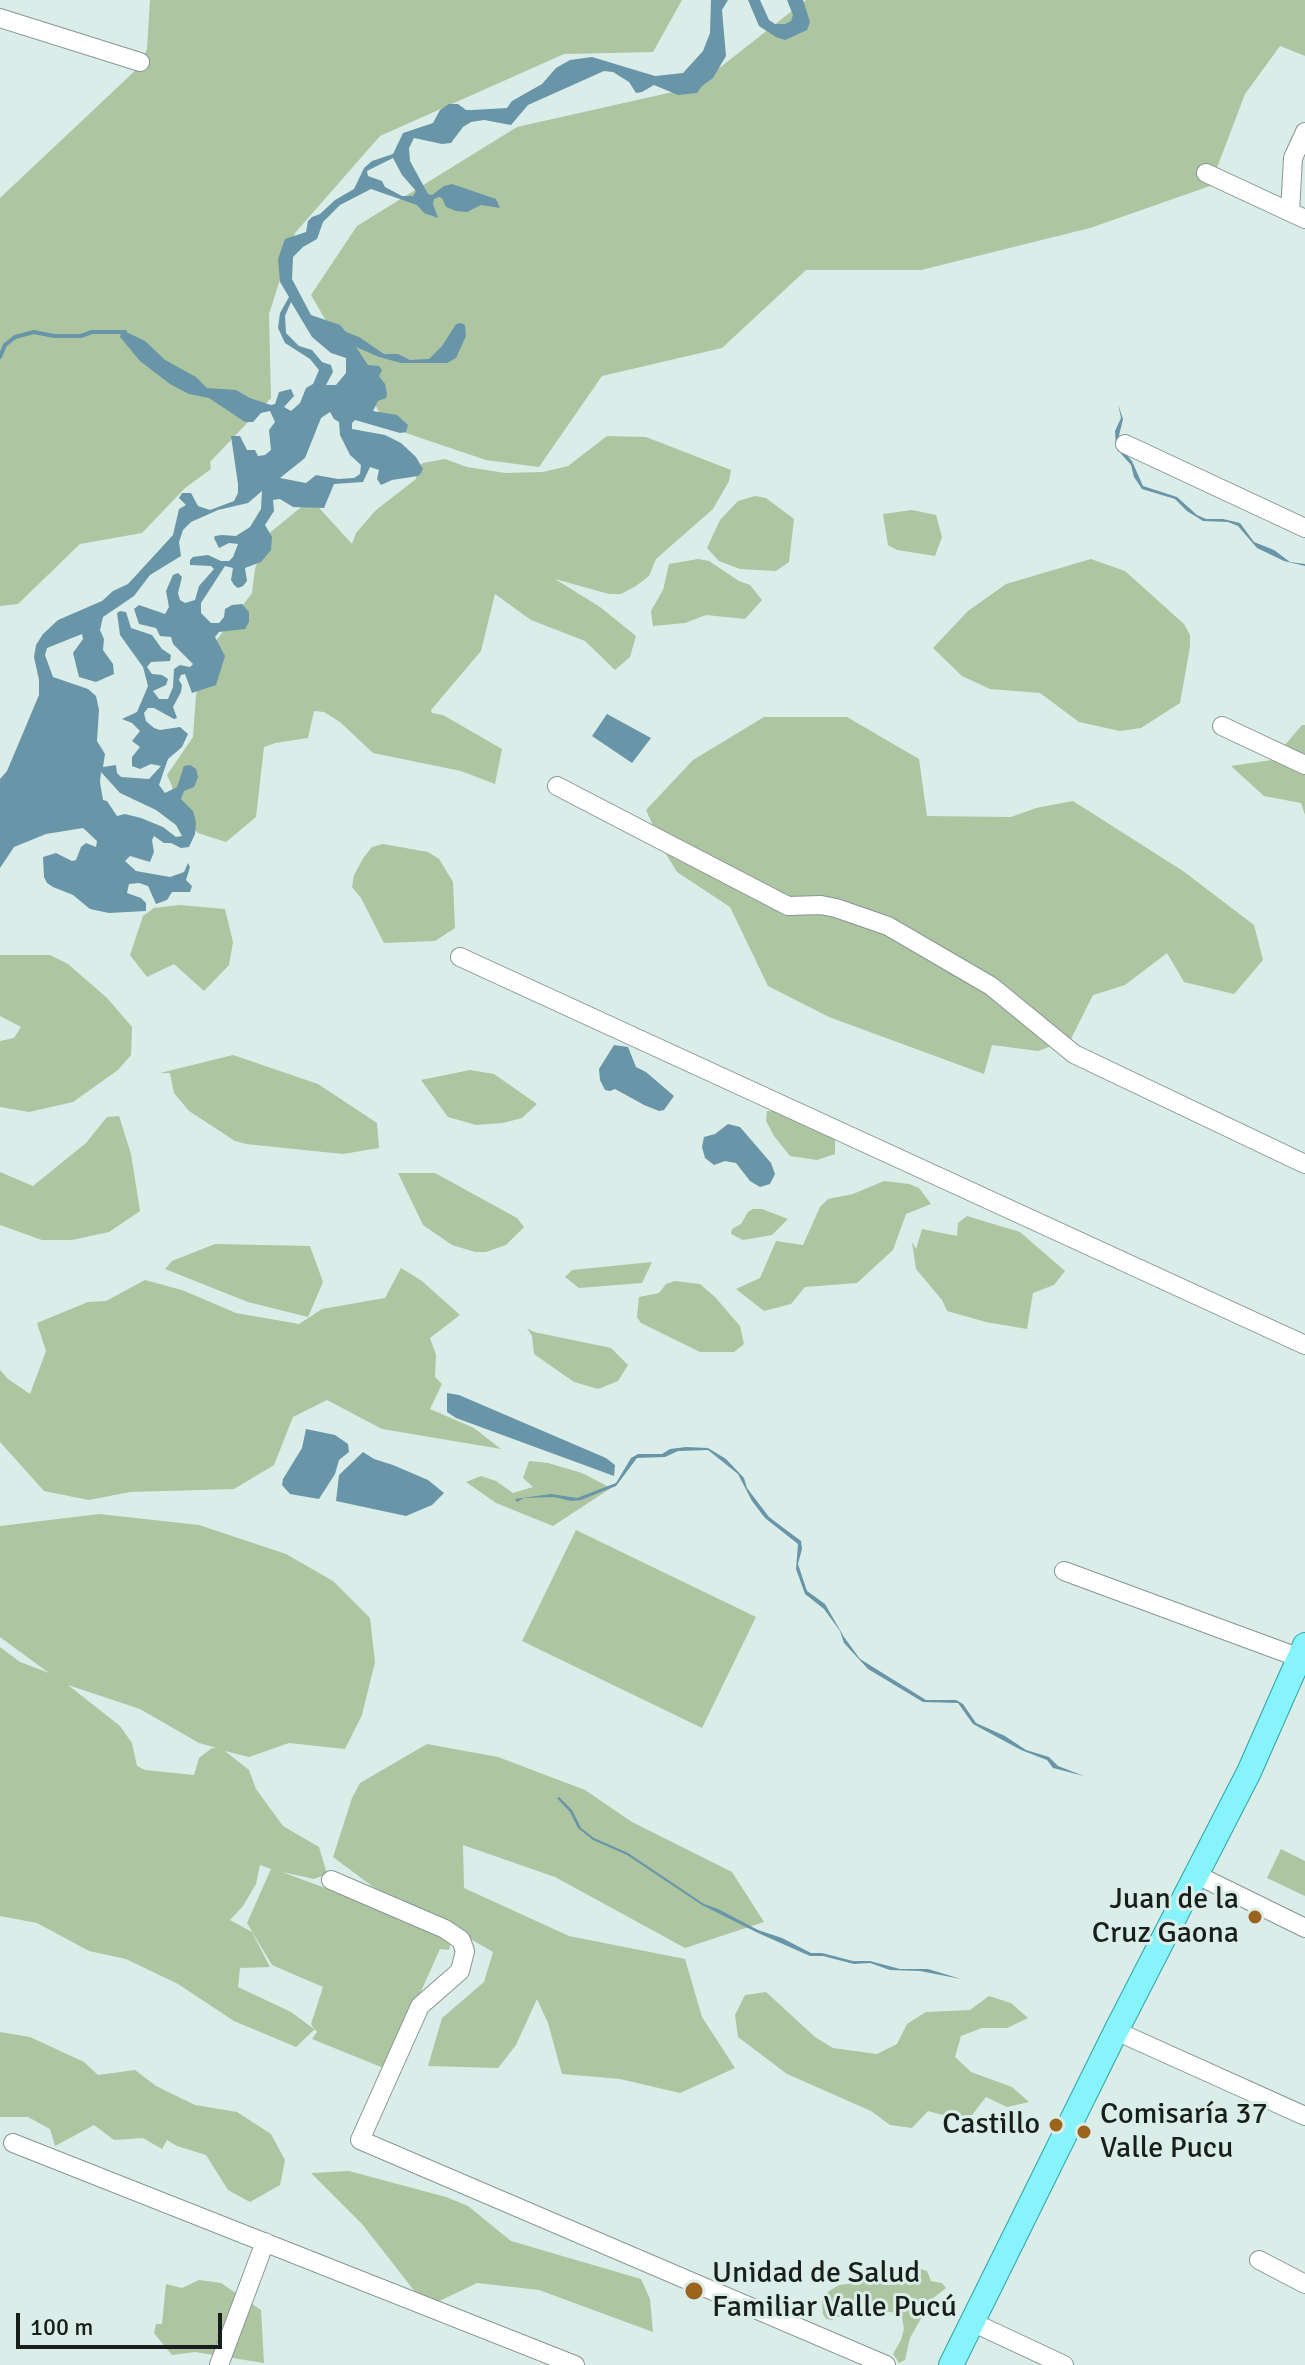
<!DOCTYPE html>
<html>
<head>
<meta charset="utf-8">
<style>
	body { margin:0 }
	#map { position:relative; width:1305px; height:2365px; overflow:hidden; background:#dbede8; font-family:Signika,sans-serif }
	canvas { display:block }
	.scale { position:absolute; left:16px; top:2313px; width:206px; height:36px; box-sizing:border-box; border:4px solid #171e1c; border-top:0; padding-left:10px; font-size:24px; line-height:28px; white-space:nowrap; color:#171e1c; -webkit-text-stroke:6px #dbede8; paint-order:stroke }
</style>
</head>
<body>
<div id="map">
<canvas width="1305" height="2365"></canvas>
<div class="scale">100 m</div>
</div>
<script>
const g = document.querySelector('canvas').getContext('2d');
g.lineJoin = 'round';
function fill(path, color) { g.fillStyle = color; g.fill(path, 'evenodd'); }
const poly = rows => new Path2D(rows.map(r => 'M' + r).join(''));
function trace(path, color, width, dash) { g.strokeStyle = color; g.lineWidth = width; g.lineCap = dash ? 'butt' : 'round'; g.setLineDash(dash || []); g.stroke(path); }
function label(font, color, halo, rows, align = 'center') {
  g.font = font + ' Signika,sans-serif'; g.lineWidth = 6; g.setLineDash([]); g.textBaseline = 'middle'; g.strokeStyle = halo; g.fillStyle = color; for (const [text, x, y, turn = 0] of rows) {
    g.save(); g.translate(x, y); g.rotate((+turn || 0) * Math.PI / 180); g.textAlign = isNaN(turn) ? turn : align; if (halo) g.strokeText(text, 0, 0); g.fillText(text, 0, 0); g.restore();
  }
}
fill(poly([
	[150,0,682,0,653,52,564,54,380,136,295,233,269,314,271,398,210,462,211,469,185,488,142,533,80,544,18,604,0,606,0,198,139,67,147,49],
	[806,0,1305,0,1305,56,1280,46,1245,94,1210,186,1090,228,921,270,806,270,722,348,602,376,539,467,486,460,388,427,311,295,357,226,517,127,695,87],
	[607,436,646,437,731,470,729,481,713,509,656,559,649,576,636,586,621,594,609,594,555,579,600,607,636,636,630,657,615,670,585,641,531,620,495,594,481,651,431,710,432,713,443,715,502,749,495,784,461,771,373,753,340,722,324,712,314,711,308,738,275,743,264,747,256,817,226,842,198,833,169,809,173,799,172,786,167,775,193,737,196,695,207,653,252,593,255,569,267,535,311,499,352,544,356,533,376,510,416,479,418,467,423,463,445,459,467,467,505,473,543,472,568,466],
	[755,496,766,498,794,519,789,562,776,571,740,569,719,561,707,548,720,520,738,501],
	[912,510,936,515,942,537,935,556,897,550,888,545,883,514],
	[698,559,709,561,739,581,750,585,762,600,745,619,706,615,685,623,653,626,651,611,663,590,669,564],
	[1091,559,1125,571,1184,624,1190,635,1190,647,1180,703,1141,728,1120,731,1079,722,1040,693,990,689,962,676,933,648,968,611,1006,584],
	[764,717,847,717,919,759,927,816,1011,817,1036,808,1073,801,1183,871,1254,925,1263,960,1234,994,1184,982,1167,953,1125,985,1093,995,1071,1039,1038,1051,992,1045,984,1074,829,1017,768,986,730,907,677,872,666,854,646,810,693,760],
	[1302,725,1305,725,1305,815,1301,803,1264,796,1231,766,1272,760],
	[383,844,428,852,439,859,453,882,455,928,435,941,384,943,361,898,352,887,354,875,364,857,372,847],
	[179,905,225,909,233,942,229,965,204,991,174,964,147,977,130,955,143,916,154,908],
	[0,955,50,955,68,964,107,998,132,1027,131,1055,118,1070,73,1102,29,1112,0,1107,0,1041,14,1038,21,1027,0,1016],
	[233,1055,318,1084,377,1123,379,1148,343,1154,246,1144,235,1141,189,1111,174,1093,170,1073,160,1073],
	[470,1070,494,1074,537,1104,522,1118,503,1123,476,1125,448,1117,421,1080],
	[767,1111,783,1111,835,1136,835,1154,817,1160,790,1156,774,1136,766,1121],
	[119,1116,131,1154,140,1211,109,1232,72,1240,42,1240,0,1225,0,1172,33,1186,86,1143,107,1117],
	[398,1173,435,1173,517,1218,524,1227,506,1245,486,1252,475,1252,452,1245,423,1225],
	[884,1181,909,1184,919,1188,931,1204,906,1214,893,1250,857,1283,805,1287,791,1304,764,1311,736,1289,760,1278,776,1241,803,1245,820,1207,828,1199,853,1194],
	[753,1209,762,1209,788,1219,772,1235,743,1240,731,1234,732,1229,741,1224,748,1212],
	[967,1216,1020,1232,1065,1271,1054,1285,1033,1293,1027,1329,986,1322,947,1311,942,1300,916,1269,912,1242,916,1249,922,1229,957,1236,958,1223],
	[215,1244,310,1246,323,1282,308,1317,248,1302,165,1269,172,1261],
	[652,1262,642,1283,579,1288,565,1277,572,1270],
	[401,1268,422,1281,460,1315,430,1338,436,1355,435,1377,442,1384,430,1409,474,1428,501,1449,382,1429,327,1400,293,1417,274,1465,234,1489,130,1492,89,1500,44,1491,0,1442,0,1370,8,1379,30,1394,46,1351,37,1323,88,1302,106,1301,145,1280,182,1290,236,1313,299,1324,322,1309,385,1298],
	[675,1281,700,1284,715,1297,740,1326,744,1344,734,1352,700,1352,641,1323,637,1317,639,1297,659,1293,666,1284],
	[527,1328,534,1332,611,1348,628,1365,618,1381,598,1389,574,1382,534,1354,532,1336],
	[529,1461,548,1463,582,1473,611,1488,553,1526,496,1503,466,1482,481,1476,496,1481,513,1493,533,1487,523,1478],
	[99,1514,199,1525,286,1554,333,1581,370,1618,375,1662,362,1715,345,1749,289,1743,249,1757,225,1751,249,1770,256,1789,283,1826,319,1847,327,1874,314,1879,282,1872,452,1935,449,1950,440,1949,386,2069,312,2039,317,2032,315,2029,296,2047,234,2021,178,1984,126,1959,89,1951,37,1923,0,1916,0,1647,20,1662,49,1673,0,1637,0,1526],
	[68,1685,140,1709,199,1743,217,1748,212,1748,199,1758,194,1775,145,1770,137,1766,132,1743,120,1726],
	[260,1865,271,1869,247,1923,272,1965,323,1987,311,2024,314,2029,291,2012,238,1987,240,1968,270,1967,252,1932,230,1920,243,1906,256,1884],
	[576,1530,756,1617,702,1728,522,1641],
	[427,1744,498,1757,585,1790,632,1822,732,1872,764,1922,685,1948,555,1877,463,1845,464,1888,569,1936,685,1959,702,2017,735,2068,680,2093,620,2079,562,2074,548,2023,537,1999,516,2045,498,2068,428,2066,442,2018,484,1982,493,1952,436,1919,384,1895,333,1857,352,1798,360,1783],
	[1281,1849,1305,1861,1305,1896,1267,1878],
	[766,1992,815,2037,833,2048,877,2054,897,2044,907,2024,926,2012,970,2010,989,1996,1011,2003,1028,2018,1007,2028,982,2028,961,2036,955,2057,971,2072,1012,2087,1029,2102,1007,2107,986,2097,972,2115,950,2117,928,2111,912,2128,890,2125,871,2111,787,2074,738,2037,735,2015,745,1995],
	[0,2032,30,2037,84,2062,98,2075,135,2070,156,2086,195,2105,237,2112,271,2134,285,2160,280,2185,250,2202,228,2190,206,2155,177,2146,167,2140,162,2149,143,2138,114,2140,94,2125,55,2146,50,2129,28,2117,0,2117],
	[349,2171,446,2197,468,2206,511,2241,641,2279,650,2299,653,2332,539,2290,477,2283,427,2307,362,2224,311,2173],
	[917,2268,927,2271,931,2281,942,2283,946,2288,932,2299,910,2338,905,2360,899,2363,893,2354,901,2340,904,2329,902,2317,898,2313,881,2311,859,2317,837,2317,832,2320,826,2319,823,2314,822,2300,829,2291,839,2285,855,2283,875,2275,888,2285,894,2284],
	[199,2280,221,2283,261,2310,264,2363,195,2352,172,2355,154,2333,156,2324,162,2324,166,2284,182,2288]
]), '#adc5a1');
fill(poly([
	[711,0,728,0,722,10,726,56,713,78,702,86,697,93,678,95,654,85,642,92,636,93,629,82,613,72,604,71,528,105,511,125,484,120,471,122,463,127,451,143,442,144,414,138,409,148,410,161,428,194,432,195,444,186,452,184,496,199,500,208,481,205,467,212,456,211,446,207,442,198,439,197,434,199,433,204,438,218,424,213,417,205,371,189,340,205,323,222,317,239,303,247,293,257,292,279,311,315,340,325,346,332,359,337,384,354,398,354,410,360,429,359,442,346,456,324,461,323,465,325,466,336,456,358,447,363,401,363,379,357,356,347,368,365,379,366,382,370,379,376,385,384,387,394,386,398,378,401,373,411,397,415,408,425,406,432,400,433,355,420,352,423,352,429,385,435,401,443,416,457,423,469,421,473,418,476,392,480,381,485,377,479,379,470,370,467,363,482,334,484,324,508,293,507,280,499,273,500,274,511,265,525,272,537,271,550,261,562,245,568,247,581,243,586,238,588,234,585,231,580,233,568,225,566,201,603,201,613,211,623,219,623,224,617,225,609,232,605,242,604,249,612,249,622,245,629,219,632,215,637,225,656,216,685,192,693,185,674,181,675,179,680,182,685,181,692,173,707,177,718,174,719,154,708,148,708,144,713,146,721,154,728,160,730,180,727,188,734,182,747,168,759,159,785,165,793,177,787,184,766,190,765,196,769,198,777,194,787,184,791,181,799,193,811,196,822,195,834,189,847,181,848,171,843,164,843,154,836,152,840,154,852,150,862,130,856,125,861,136,871,170,877,184,872,188,863,190,867,186,880,192,886,190,892,172,892,167,900,156,904,148,886,139,883,129,884,127,893,141,898,146,903,146,911,109,913,90,909,73,895,53,887,47,883,44,877,43,857,56,853,72,861,76,860,81,847,86,843,96,847,97,841,83,828,46,834,14,847,0,868,0,779,7,771,39,695,39,680,34,657,36,645,43,634,58,620,102,601,113,591,128,584,173,535,179,509,186,505,179,498,182,493,191,493,198,506,210,510,234,501,238,493,238,484,231,436,240,436,247,450,255,450,258,456,265,455,271,450,269,430,275,422,270,411,261,413,253,422,245,422,209,398,189,394,170,384,140,361,120,337,122,330,145,341,165,360,196,377,207,388,236,390,250,398,271,405,275,404,279,392,291,389,294,396,284,407,291,411,300,403,306,388,313,384,319,370,310,359,285,343,278,328,280,313,289,297,280,282,278,259,285,239,306,232,308,221,312,217,320,214,335,200,354,189,364,168,372,161,393,154,403,133,433,123,440,110,449,104,458,104,466,110,472,110,507,108,512,101,542,84,556,68,570,60,592,57,655,76,683,73,703,51,710,33],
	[393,158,402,175,416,191,413,196,402,196,385,187,382,181,368,176,367,171],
	[291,302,312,337,331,353,346,358,346,373,336,385,326,385,333,372,331,365,322,362,312,350,299,346,286,333,285,316],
	[330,412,334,419,339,422,340,435,350,455,361,465,360,474,354,478,338,479,316,475,306,483,280,478,305,458,321,418],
	[262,491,261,509,250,527,236,536,222,535,215,536,214,538,219,548,229,543,238,544,233,557,229,561,221,561,208,555,193,557,190,560,190,565,211,566,214,569,199,586,195,600,185,603,180,600,178,593,182,577,178,573,173,575,166,591,169,607,165,614,139,605,134,609,139,624,156,628,160,636,171,637,173,644,193,664,190,667,180,665,174,669,173,687,168,699,159,699,153,691,166,685,168,679,162,675,152,674,147,667,151,662,170,661,171,655,162,649,152,635,131,628,126,612,120,611,117,613,120,635,143,667,148,686,137,712,122,719,132,723,140,731,132,741,140,747,132,757,132,766,140,769,151,764,161,766,149,779,121,777,117,773,116,765,103,767,105,754,97,741,99,710,96,696,88,689,53,677,45,655,47,648,82,634,83,639,73,653,79,677,96,682,114,674,113,664,103,650,104,639,100,630,103,617,134,596,150,575,181,556,179,542,183,530,191,522,218,510,248,503],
	[101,772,120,793,156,810,176,825,182,836,176,837,163,827,141,818,125,814,117,816,107,801,103,800,100,782],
	[748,0,760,0,769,20,775,24,785,24,791,21,793,15,787,0,803,0,810,22,807,30,785,40,776,37,759,26],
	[1118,404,1123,419,1117,444,1132,461,1143,486,1177,497,1197,515,1206,519,1223,519,1240,523,1254,542,1274,550,1290,562,1305,564,1305,566,1284,561,1257,548,1238,526,1228,522,1203,521,1187,511,1175,499,1142,489,1134,477,1131,465,1116,448,1115,431,1121,418],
	[607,714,651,738,632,763,592,736],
	[614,1045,628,1047,636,1067,646,1072,674,1096,664,1110,659,1111,644,1105,615,1089,610,1091,605,1090,600,1080,599,1069],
	[728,1124,740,1127,771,1163,775,1174,770,1184,760,1187,750,1181,736,1163,725,1161,714,1165,705,1158,702,1147,704,1137,715,1134],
	[447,1393,459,1395,606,1458,615,1465,614,1476,456,1418,447,1412],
	[306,1429,335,1435,348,1444,349,1452,339,1460,335,1474,319,1499,290,1494,282,1485,283,1479,302,1448],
	[686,1447,708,1448,726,1459,744,1478,747,1488,769,1517,801,1541,802,1549,798,1564,807,1591,825,1604,844,1637,860,1659,926,1700,956,1700,963,1704,976,1723,1005,1736,1026,1750,1049,1757,1058,1766,1084,1776,1053,1768,1047,1760,1021,1750,973,1724,958,1703,923,1702,868,1669,844,1643,840,1631,824,1609,805,1594,796,1569,798,1544,765,1518,752,1501,738,1474,708,1450,678,1451,665,1457,637,1458,616,1486,581,1500,571,1501,554,1497,524,1498,517,1502,515,1499,551,1494,577,1498,616,1483,631,1458,638,1454,662,1454,670,1449],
	[363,1452,374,1459,393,1465,428,1480,444,1493,432,1505,406,1516,336,1501,339,1475],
	[559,1797,572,1810,581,1828,594,1838,628,1853,704,1904,718,1909,758,1930,782,1938,811,1953,822,1953,853,1961,870,1961,900,1969,928,1969,961,1979,920,1971,890,1970,870,1963,854,1964,823,1956,810,1956,758,1933,702,1905,627,1855,593,1840,578,1828,570,1812,557,1798]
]), '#6896a8');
trace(poly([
	[0,357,5,345,15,337,34,332,54,336,81,336,92,332,125,332]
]), '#6896a8', 4);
const minor = poly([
	[0,18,140,62],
	[1206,173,1305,219],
	[1290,212,1293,158,1305,132],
	[1125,444,1305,528],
	[1222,726,1305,765],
	[557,786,788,906,821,905,836,908,888,926,991,986,1074,1054,1305,1164],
	[460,957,1305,1345],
	[1064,1571,1300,1658],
	[1197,1875,1305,1928],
	[331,1880,445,1929,461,1940,465,1951,460,1971,420,2006,360,2140,886,2365],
	[1116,2031,1305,2116],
	[13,2143,575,2365],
	[1259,2260,1305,2284],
	[972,2322,1064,2365],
	[219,2365,265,2242]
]);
const major = poly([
	[951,2365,1116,2031,1249,1772,1305,1645]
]);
trace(minor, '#879793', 20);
trace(major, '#2ca3ab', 26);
trace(minor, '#fff', 18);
trace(major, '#87f3fb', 24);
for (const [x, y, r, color] of [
	[1255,1917,8,"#9a641d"],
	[1056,2125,8,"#9a641d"],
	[1084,2132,8,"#9a641d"],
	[694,2291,10,"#9a641d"]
]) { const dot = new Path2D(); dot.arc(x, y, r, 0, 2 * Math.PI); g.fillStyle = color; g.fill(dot); trace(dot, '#dbede8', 3); }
label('30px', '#171e1c', '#dbede8', [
	["Juan de la",1239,1900],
	["Cruz Gaona",1239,1934],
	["Comisaría 37",1100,2115,"left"],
	["Valle Pucu",1100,2149,"left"],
	["Castillo",1040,2125],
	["Unidad de Salud",712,2274,"left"],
	["Familiar Valle Pucú",712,2308,"left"]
], 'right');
</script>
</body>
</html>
